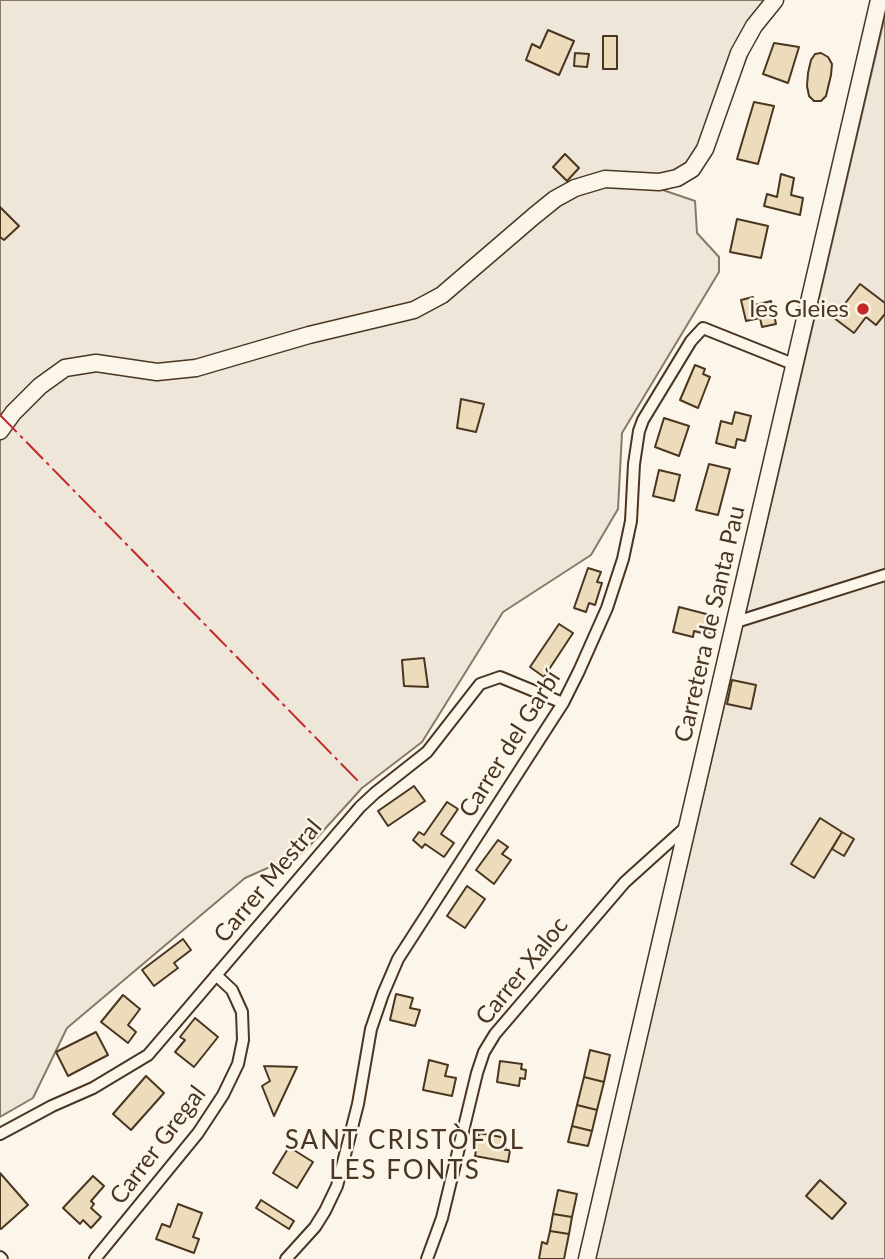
<!DOCTYPE html>
<html>
<head>
<meta charset="utf-8">
<style>
	body { margin:0 }
	canvas { display:block; background:#fbf6e9 }
</style>
</head>
<body>
<canvas width="885" height="1259"></canvas>
<script>
const g = document.querySelector('canvas').getContext('2d');
g.lineJoin = 'round';
function fill(path, color) { g.fillStyle = color; g.fill(path, 'evenodd'); }
const poly = rows => new Path2D(rows.map(r => 'M' + r).join(''));
function trace(path, color, width, dash) { g.strokeStyle = color; g.lineWidth = width; g.lineCap = dash ? 'butt' : 'round'; g.setLineDash(dash || []); g.stroke(path); }
function label(font, color, halo, rows, align = 'center') {
  g.font = font + ' Lato,sans-serif'; g.lineWidth = 5; g.setLineDash([]); g.textBaseline = 'middle'; g.strokeStyle = halo; g.fillStyle = color; for (const [text, x, y, turn = 0] of rows) {
    g.save(); g.translate(x, y); g.rotate((+turn || 0) * Math.PI / 180); g.textAlign = isNaN(turn) ? turn : align; if (halo) g.strokeText(text, 0, 0); g.fillText(text, 0, 0); g.restore();
  }
}
const green = poly([
	[0,0,783,0,755,36,704,163,654,187,695,201,697,233,719,257,719,272,622,433,618,509,591,555,503,612,422,742,362,788,304,852,245,878,67,1028,33,1098,0,1117,0,0],
	[885,15,885,1259,595,1259,885,15]
]);
fill(green, '#ede6d9');
trace(green, '#887966', 2);
const building = poly([
	[548,30,574,41,559,75,526,60,532,44,540,48,548,30],
	[603,36,617,36,617,69,603,69,603,36],
	[774,43,799,47,788,83,763,74,774,43],
	[575,53,589,54,587,67,574,66,575,53],
	[821,53,828,57,832,64,831,75,826,96,821,101,814,101,809,96,807,86,808,73,811,60,815,54,821,53],
	[754,102,774,106,758,164,737,159,754,102],
	[565,154,579,168,567,181,553,167,565,154],
	[781,174,794,178,791,195,803,198,800,215,764,206,767,194,777,197,781,174],
	[0,207,19,226,4,240,0,237,0,207],
	[737,219,768,226,761,258,730,252,737,219],
	[860,284,885,303,885,314,876,325,866,317,854,333,834,318,860,284],
	[753,297,755,305,771,301,776,324,762,327,760,318,746,321,741,300,753,297],
	[695,365,705,369,703,374,710,377,698,408,680,400,695,365],
	[461,399,484,404,476,432,457,428,461,399],
	[735,412,751,416,745,441,737,439,735,448,716,443,721,421,732,424,735,412],
	[664,418,689,426,679,456,655,447,664,418],
	[709,464,730,469,718,515,696,510,709,464],
	[659,470,680,475,674,501,653,496,659,470],
	[588,568,601,572,597,582,602,583,595,605,589,603,586,612,574,608,588,568],
	[679,607,714,616,709,635,694,631,693,637,673,632,679,607],
	[559,624,573,633,544,677,530,667,559,624],
	[424,658,428,687,404,686,402,660,424,658],
	[732,680,756,685,751,709,727,704,732,680],
	[414,786,425,801,388,826,378,811,414,786],
	[447,802,458,809,441,834,454,843,444,857,425,844,422,848,413,840,419,832,424,835,447,802],
	[820,818,842,832,814,878,791,864,820,818],
	[842,832,854,839,844,856,832,849,842,832],
	[498,840,508,847,502,854,511,860,494,884,476,870,498,840],
	[467,886,485,899,465,928,447,916,467,886],
	[183,939,191,950,174,963,178,968,154,986,142,970,183,939],
	[396,994,413,998,410,1008,420,1010,415,1026,390,1020,396,994],
	[123,995,140,1009,128,1025,136,1032,128,1043,101,1022,123,995],
	[195,1018,218,1037,194,1067,175,1052,185,1040,180,1037,195,1018],
	[96,1032,108,1055,68,1076,56,1052,96,1032],
	[590,1050,610,1055,604,1082,584,1077,590,1050],
	[429,1060,448,1065,445,1076,456,1078,452,1096,423,1090,429,1060],
	[500,1061,522,1064,521,1069,526,1070,525,1079,520,1078,519,1086,497,1082,500,1061],
	[264,1066,297,1067,274,1116,262,1086,270,1081,264,1066],
	[146,1076,164,1093,131,1130,113,1114,146,1076],
	[584,1077,604,1082,597,1110,577,1105,584,1077],
	[577,1105,597,1110,592,1131,572,1126,577,1105],
	[572,1126,592,1131,588,1146,568,1142,572,1126],
	[479,1133,507,1138,505,1150,510,1150,508,1162,475,1156,479,1133],
	[289,1147,313,1162,297,1188,273,1173,289,1147],
	[0,1173,28,1205,1,1229,0,1228,0,1173],
	[93,1176,104,1186,91,1201,94,1204,91,1208,101,1217,91,1228,83,1220,80,1224,63,1208,93,1176],
	[820,1180,846,1203,832,1219,806,1196,820,1180],
	[558,1190,577,1194,572,1217,553,1214,558,1190],
	[261,1200,294,1221,289,1229,256,1208,261,1200],
	[178,1204,202,1213,193,1237,199,1239,194,1253,156,1239,162,1224,170,1227,178,1204],
	[553,1214,572,1217,569,1234,550,1231,553,1214],
	[550,1231,569,1234,564,1259,539,1259,542,1242,547,1244,550,1231]
]);
fill(building, '#ecdcbc');
trace(building, '#4a3520', 2);
const street = poly([
	[733,623,885,575],
	[0,1134,52,1106,93,1088,148,1055,360,807,375,793,427,752,480,684,500,677,563,703],
	[0,1257,2,1259],
	[95,1259,198,1133,223,1095,238,1064,243,1040,242,1012,232,990,216,975],
	[286,1259,315,1227,325,1211,337,1186,358,1104,371,1029,383,994,398,959,563,703,579,671,607,608,623,559,631,521,634,464,639,431,643,420,691,341,703,328,793,364],
	[427,1259,442,1218,477,1073,484,1052,495,1034,625,882,686,827]
]);
const secondary = poly([
	[0,431,13,413,40,386,65,368,96,363,157,372,196,368,309,335,414,310,442,295,534,216,555,199,575,188,605,179,659,182,677,178,692,169,705,149,739,53,754,26,775,0],
	[587,1259,879,0]
]);
trace(street, '#4a3520', 14);
trace(secondary, '#4a3520', 19);
trace(street, '#fbf6e9', 10);
trace(secondary, '#fbf6e9', 16);
trace(poly([
	[0,415,360,783]
]), '#c62828', 2, [24, 5, 3.5, 5]);
for (const [x, y, r, color] of [
	[863,309,7,"#c62828"]
]) { const dot = new Path2D(); dot.arc(x, y, r, 0, 2 * Math.PI); g.fillStyle = color; g.fill(dot); trace(dot, '#fbf6e9', 2.5); }
label('24px', '#4a3520', '#fbf6e9', [
	["les Gleies",849,309]
], 'right');
label('24px', '#4a3520', '#fbf6e9', [
	["Carretera de Santa Pau",710,624,-77],
	["Carrer del Garbí",510,744,-58],
	["Carrer Mestral",268,881,-50],
	["Carrer Xaloc",522,971,-51],
	["Carrer Gregal",158,1145,-53]
]);
g.letterSpacing = '2px';
label('26px', '#4a3520', '#fbf6e9', [
	["SANT CRISTÒFOL",405,1141],
	["LES FONTS",405,1171]
]);
g.letterSpacing = '0px';
</script>
</body>
</html>
